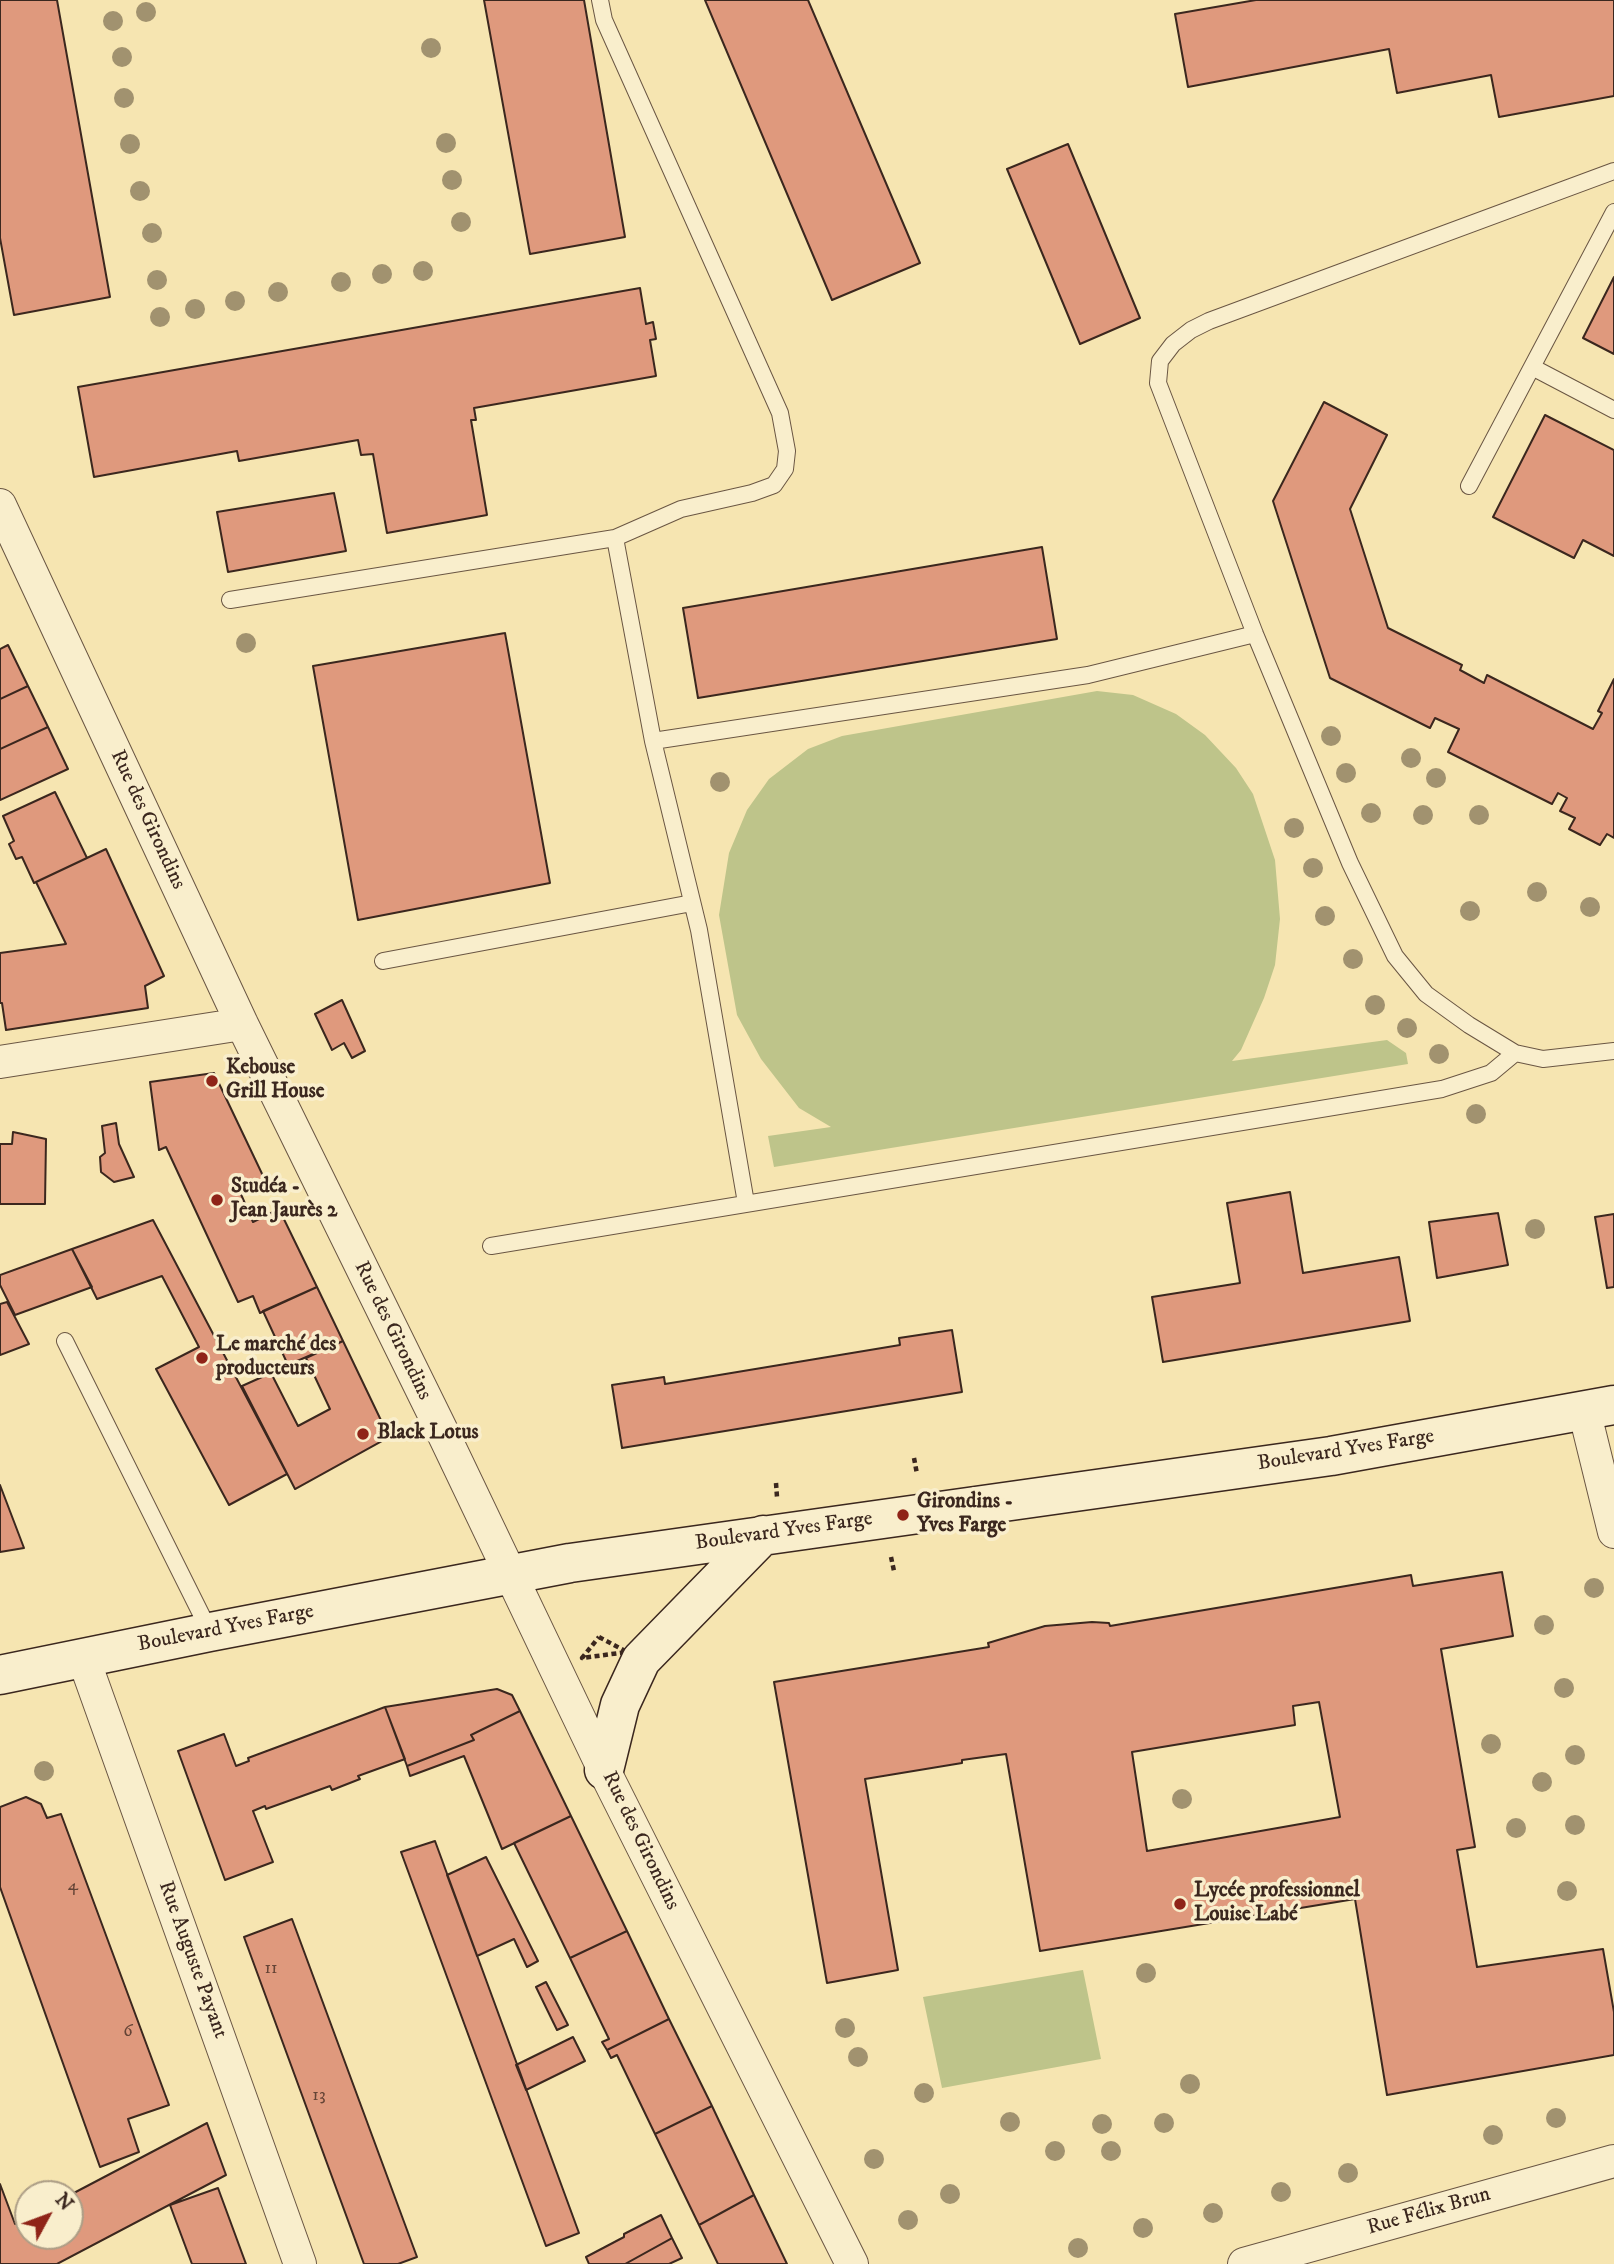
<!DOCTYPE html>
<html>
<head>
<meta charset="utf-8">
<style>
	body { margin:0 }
	#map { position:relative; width:1614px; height:2264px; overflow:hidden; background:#f6e5b1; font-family:"IM FELL DW Pica",serif }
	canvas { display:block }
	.north { position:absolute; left:14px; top:2180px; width:70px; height:70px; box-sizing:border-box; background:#f9eecc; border:2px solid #ad9e86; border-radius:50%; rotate:49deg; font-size:19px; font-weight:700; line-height:28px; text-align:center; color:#3b271e }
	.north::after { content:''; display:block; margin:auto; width:24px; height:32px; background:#8f2418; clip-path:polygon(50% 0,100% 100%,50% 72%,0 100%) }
</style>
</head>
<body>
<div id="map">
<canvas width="1614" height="2264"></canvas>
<div class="north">N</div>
</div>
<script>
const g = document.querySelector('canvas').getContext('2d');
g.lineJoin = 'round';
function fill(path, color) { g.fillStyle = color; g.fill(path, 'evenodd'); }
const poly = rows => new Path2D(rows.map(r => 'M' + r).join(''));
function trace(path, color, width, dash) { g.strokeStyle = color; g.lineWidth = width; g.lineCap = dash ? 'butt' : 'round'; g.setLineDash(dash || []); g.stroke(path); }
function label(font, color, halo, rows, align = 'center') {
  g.font = font + ' "IM FELL DW Pica",serif'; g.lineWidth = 7; g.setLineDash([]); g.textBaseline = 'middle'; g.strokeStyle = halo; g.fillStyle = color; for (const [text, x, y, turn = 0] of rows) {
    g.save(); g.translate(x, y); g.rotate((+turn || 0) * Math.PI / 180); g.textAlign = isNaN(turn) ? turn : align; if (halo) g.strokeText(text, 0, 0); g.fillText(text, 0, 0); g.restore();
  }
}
fill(poly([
	[1097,691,1133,695,1176,714,1205,735,1236,768,1253,794,1275,860,1280,919,1275,965,1264,998,1241,1050,1232,1061,1387,1040,1406,1053,1408,1064,774,1167,768,1136,831,1127,799,1108,761,1059,737,1015,719,915,729,853,747,810,769,779,808,749,842,736],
	[1083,1970,1101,2059,942,2088,923,1997]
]), '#bec48a');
const building = poly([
	[0,0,57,0,110,297,14,315,0,238,0,0],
	[484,0,584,0,625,237,530,254,484,0],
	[705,0,808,0,920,263,832,300,705,0],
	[1256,0,1614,0,1614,96,1499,117,1491,75,1397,93,1389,49,1188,87,1175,14,1256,0],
	[1068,144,1140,318,1080,344,1007,169,1068,144],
	[1614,277,1614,354,1583,338,1614,277],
	[640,288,646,324,653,322,656,339,650,340,656,376,474,408,476,420,471,420,487,515,387,533,373,454,361,455,358,440,239,461,237,451,94,477,78,387,640,288],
	[1324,402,1387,435,1350,509,1388,628,1462,665,1460,670,1484,683,1487,675,1593,729,1602,713,1598,711,1614,679,1614,838,1607,834,1600,845,1569,829,1575,818,1560,811,1567,798,1558,793,1552,804,1448,752,1459,729,1435,718,1430,728,1330,678,1273,501,1324,402],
	[1545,415,1614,450,1614,556,1583,540,1574,558,1493,517,1545,415],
	[334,493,346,551,228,572,217,512,334,493],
	[1042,547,1057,639,698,698,683,608,1042,547],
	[505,633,550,883,358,920,313,666,505,633],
	[8,645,28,686,0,699,0,649,8,645],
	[28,686,48,727,0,749,0,699,28,686],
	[48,727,68,769,0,800,0,749,48,727],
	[55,792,87,858,34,883,22,857,16,859,9,844,14,841,3,816,55,792],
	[106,849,164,976,145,986,148,1008,6,1030,2,1003,0,1003,0,953,66,944,36,882,106,849],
	[342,1000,365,1051,352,1058,344,1043,332,1050,315,1014,342,1000],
	[214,1073,265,1180,240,1192,253,1222,279,1209,317,1287,260,1313,253,1296,238,1302,166,1147,159,1150,150,1082,214,1073],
	[116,1123,119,1144,134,1177,114,1182,101,1172,100,1157,105,1153,102,1126,116,1123],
	[13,1132,46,1139,45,1204,0,1204,0,1144,12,1144,13,1132],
	[1290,1192,1303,1273,1399,1257,1410,1321,1163,1362,1152,1297,1240,1283,1227,1203,1290,1192],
	[1498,1213,1508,1265,1437,1278,1429,1222,1498,1213],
	[1614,1214,1614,1287,1607,1288,1595,1217,1614,1214],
	[153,1220,287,1474,229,1505,156,1369,199,1347,162,1276,97,1299,72,1249,153,1220],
	[72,1249,92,1287,15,1315,0,1285,0,1275,72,1249],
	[317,1287,343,1341,288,1365,263,1311,317,1287],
	[7,1302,29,1344,0,1355,0,1304,7,1302],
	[952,1330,962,1392,622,1448,612,1385,664,1377,665,1384,900,1345,899,1338,952,1330],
	[343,1341,389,1437,295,1489,242,1386,271,1373,298,1426,330,1409,306,1358,343,1341],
	[0,1485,24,1548,0,1552,0,1485],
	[1502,1572,1513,1636,1441,1649,1475,1847,1457,1850,1477,1967,1603,1949,1614,2012,1614,2055,1387,2095,1355,1899,1040,1951,1006,1754,962,1760,962,1763,865,1779,898,1970,827,1983,774,1682,989,1647,988,1643,1045,1626,1092,1622,1109,1623,1110,1626,1411,1575,1413,1586,1502,1572],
	[1319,1702,1340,1817,1147,1851,1132,1752,1295,1725,1293,1706,1319,1702],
	[497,1689,512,1695,520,1711,471,1735,474,1740,407,1766,385,1707,497,1689],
	[385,1707,405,1759,358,1776,360,1779,332,1790,330,1786,266,1809,265,1806,253,1811,273,1862,225,1880,178,1751,224,1734,236,1766,249,1761,248,1758,385,1707],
	[520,1711,571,1816,502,1849,464,1756,410,1776,407,1766,474,1740,471,1735,520,1711],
	[26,1797,41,1804,47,1818,61,1814,169,2105,128,2119,139,2152,100,2167,0,1887,0,1807,26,1797],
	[571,1816,627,1931,570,1958,514,1843,571,1816],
	[435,1841,579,2233,546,2246,401,1852,435,1841],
	[486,1857,538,1961,527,1967,514,1939,477,1956,447,1875,486,1857],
	[292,1919,417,2257,398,2264,364,2264,244,1937,292,1919],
	[627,1931,669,2019,607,2050,602,2042,609,2039,570,1958,627,1931],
	[546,1982,568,2025,557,2030,536,1987,546,1982],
	[669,2019,712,2106,655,2134,617,2055,611,2058,607,2050,669,2019],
	[573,2037,585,2061,526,2090,516,2065,573,2037],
	[712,2106,754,2195,699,2225,655,2134,712,2106],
	[207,2123,226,2175,57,2264,0,2264,0,2184,15,2224,28,2217,28,2236,70,2236,70,2195,207,2123],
	[218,2188,246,2264,192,2264,170,2205,218,2188],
	[754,2195,787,2264,718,2264,699,2225,754,2195],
	[661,2215,672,2238,625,2264,589,2264,586,2257,624,2237,624,2234,661,2215],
	[672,2238,682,2258,669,2264,625,2264,672,2238]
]);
fill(building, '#df997d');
trace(building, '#3b271e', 2);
const lane = poly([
	[1614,171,1209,321,1191,330,1173,344,1160,361,1158,383,1255,634,1350,863,1395,956,1426,994,1469,1025,1515,1053,1543,1059,1614,1051],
	[1532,367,1614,410],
	[1469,486,1614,212],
	[615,538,653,741,699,930,746,1203],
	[230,600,615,538,681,509,752,493,774,485,785,469,787,451,780,413,604,20,600,0],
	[653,741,1088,675,1255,634],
	[383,961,692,903],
	[491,1246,1442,1089,1491,1073,1515,1053],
	[65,1341,210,1632]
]);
const street = poly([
	[0,505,242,1024,441,1429,604,1770,852,2264],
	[0,1062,242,1024],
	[1584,1410,1614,1532],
	[83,1657,300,2264],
	[1244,2264,1614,2161]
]);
const secondary = poly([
	[0,1675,210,1632,570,1563,1331,1456,1614,1405],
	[604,1770,620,1705,641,1660,763,1535]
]);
trace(lane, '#6a5643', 18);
trace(street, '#6a5643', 34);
trace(secondary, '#3b271e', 41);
trace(poly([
	[914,1458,917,1474],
	[776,1483,777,1497],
	[891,1557,894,1571],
	[599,1637,627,1652,582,1658,599,1637]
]), '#3b271e', 4.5, [5, 3.5]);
trace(lane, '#f9eecc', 16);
trace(street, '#f9eecc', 32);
trace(secondary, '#f9eecc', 38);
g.fillStyle = '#a1926f';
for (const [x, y] of [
	[146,12],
	[113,21],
	[431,48],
	[122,57],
	[124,98],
	[446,143],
	[130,144],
	[452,180],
	[140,191],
	[461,222],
	[152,233],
	[423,271],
	[382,274],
	[157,280],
	[341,282],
	[278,292],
	[235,301],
	[195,309],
	[160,317],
	[246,643],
	[1331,736],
	[1411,758],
	[1346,773],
	[1436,778],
	[720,782],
	[1371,813],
	[1423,815],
	[1479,815],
	[1294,828],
	[1313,868],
	[1537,892],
	[1590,907],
	[1470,911],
	[1325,916],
	[1353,959],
	[1375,1005],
	[1407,1028],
	[1439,1054],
	[1476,1114],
	[1535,1229],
	[1594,1588],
	[1544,1625],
	[1564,1688],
	[1491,1744],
	[1575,1755],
	[44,1771],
	[1542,1782],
	[1182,1799],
	[1575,1825],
	[1516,1828],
	[1567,1891],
	[1146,1973],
	[845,2028],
	[858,2057],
	[1190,2084],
	[924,2093],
	[1556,2118],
	[1010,2122],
	[1164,2123],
	[1102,2124],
	[1493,2135],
	[1055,2151],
	[1111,2151],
	[874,2159],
	[1348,2173],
	[1281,2192],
	[950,2194],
	[1213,2213],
	[908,2220],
	[1143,2228],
	[1078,2248]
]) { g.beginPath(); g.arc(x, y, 10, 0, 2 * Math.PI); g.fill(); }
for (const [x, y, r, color] of [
	[212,1081,7,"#8f2418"],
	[217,1200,7,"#8f2418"],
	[202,1358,7,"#8f2418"],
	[363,1434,7,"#8f2418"],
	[903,1515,7,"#8f2418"],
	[1180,1904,7,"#8f2418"]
]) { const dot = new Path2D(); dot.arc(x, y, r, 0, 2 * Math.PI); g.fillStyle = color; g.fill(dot); trace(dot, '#f9eecc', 2.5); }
label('18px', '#644436', null, [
	["4",73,1886],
	["11",271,1969],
	["6",128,2032],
	["13",319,2096]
]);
label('21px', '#3b271e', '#f9eecc', [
	["Rue des Girondins",147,820,65],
	["Rue des Girondins",392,1331,64],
	["Boulevard Yves Farge",1346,1451,-9],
	["Boulevard Yves Farge",784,1532,-8],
	["Boulevard Yves Farge",226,1629,-11],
	["Rue des Girondins",640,1841,64],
	["Rue Auguste Payant",192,1960,70],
	["Rue Félix Brun",1429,2212,-16]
]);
label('bold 21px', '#3b271e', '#f9eecc', [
	["Kebouse",226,1069],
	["Grill House",226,1093],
	["Studéa -",231,1188],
	["Jean Jaurès 2",231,1212],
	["Le marché des",216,1346],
	["producteurs",216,1370],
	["Black Lotus",377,1434],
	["Girondins -",917,1503],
	["Yves Farge",917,1527],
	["Lycée professionnel",1194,1892],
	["Louise Labé",1194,1916]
], 'left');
</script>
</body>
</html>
